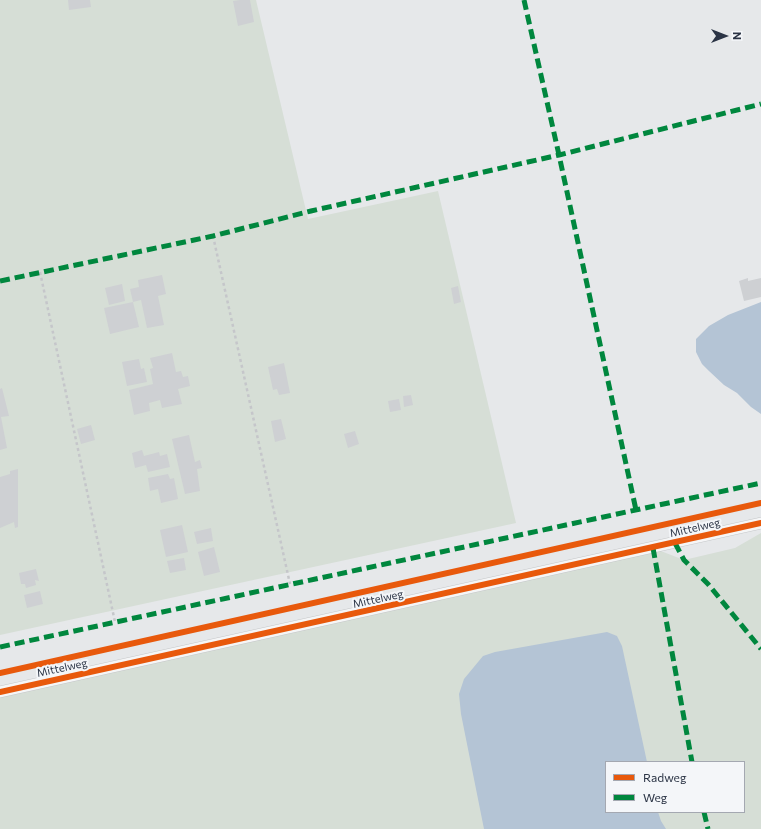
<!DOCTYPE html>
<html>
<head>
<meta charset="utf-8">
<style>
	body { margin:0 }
	#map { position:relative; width:761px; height:829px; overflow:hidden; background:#e6e8ea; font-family:Commissioner,sans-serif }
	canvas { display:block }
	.legend { position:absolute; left:605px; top:761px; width:140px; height:52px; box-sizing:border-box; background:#f4f6f9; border:1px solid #a4a8b1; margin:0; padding:5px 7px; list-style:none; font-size:12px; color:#2b3445 }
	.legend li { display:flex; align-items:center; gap:8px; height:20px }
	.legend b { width:20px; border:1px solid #a4a8b1 }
	.north { position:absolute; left:705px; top:16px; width:40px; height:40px; -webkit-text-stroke:3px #f4f6f9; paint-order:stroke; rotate:90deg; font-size:11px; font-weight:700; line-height:16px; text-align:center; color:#2b3445 }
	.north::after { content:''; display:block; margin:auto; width:14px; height:18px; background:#2b3445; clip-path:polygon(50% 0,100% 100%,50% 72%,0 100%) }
</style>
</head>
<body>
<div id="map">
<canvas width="761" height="829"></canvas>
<ul class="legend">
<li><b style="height:5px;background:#e8590c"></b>Radweg</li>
<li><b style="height:5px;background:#00873e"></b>Weg</li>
</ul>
<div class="north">N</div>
</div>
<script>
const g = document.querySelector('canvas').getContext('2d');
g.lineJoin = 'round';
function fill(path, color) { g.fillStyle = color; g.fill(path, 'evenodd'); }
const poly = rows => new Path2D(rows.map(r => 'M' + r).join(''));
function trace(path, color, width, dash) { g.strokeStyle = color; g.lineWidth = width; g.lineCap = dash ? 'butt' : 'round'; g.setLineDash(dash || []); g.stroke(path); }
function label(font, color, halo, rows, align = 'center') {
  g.font = font + ' Commissioner,sans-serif'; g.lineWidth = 4; g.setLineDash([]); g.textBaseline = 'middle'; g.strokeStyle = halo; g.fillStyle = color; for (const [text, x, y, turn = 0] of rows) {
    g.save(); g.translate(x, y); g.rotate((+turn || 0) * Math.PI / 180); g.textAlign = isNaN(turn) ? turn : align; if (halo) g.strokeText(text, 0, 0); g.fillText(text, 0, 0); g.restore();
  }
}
fill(poly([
	[0,0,256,0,308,219,438,191,516,523,0,635],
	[761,533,761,829,0,829,0,692,653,548,684,560,735,548],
	[606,762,744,762,744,812,606,812]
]), '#d6ded6');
fill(poly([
	[761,302,761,414,751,407,737,393,724,385,709,371,702,364,696,352,696,339,709,326,728,315],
	[607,632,617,636,622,646,647,762,606,762,606,812,658,812,661,821,666,829,484,829,461,714,459,694,464,679,483,656,495,652]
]), '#b4c4d5');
fill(poly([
	[68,0,90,0,91,7,69,10],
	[240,0,250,0,254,22,238,26,233,1],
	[162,275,166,294,158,296,164,325,147,328,141,300,133,302,139,327,110,334,104,308,133,302,130,289,139,287,138,280],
	[748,278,748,281,761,278,761,297,744,301,739,281],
	[122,284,125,301,109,305,105,288],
	[458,286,461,302,454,304,451,288],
	[172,353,176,372,181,371,183,377,188,376,190,386,178,389,182,404,162,408,160,400,149,403,150,411,134,415,129,390,153,384,150,369,153,368,150,358],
	[139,359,141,369,144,368,147,382,127,386,122,362],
	[284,363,290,393,279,395,277,389,273,390,268,367],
	[2,388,9,416,1,417,7,448,0,450,0,389],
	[411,395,413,405,404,407,403,396],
	[399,399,401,410,390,412,388,401],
	[281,419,286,439,275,442,271,421],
	[91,425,95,440,81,444,77,429],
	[355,431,359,444,348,448,344,434],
	[189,435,195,462,200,460,202,468,197,469,200,491,185,494,172,439],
	[142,450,144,456,159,452,160,456,167,454,170,467,148,472,146,465,135,468,132,453],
	[18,469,18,527,15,528,14,522,0,528,0,477,10,474,10,471],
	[168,474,170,479,174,478,178,499,161,503,158,489,150,491,148,478],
	[182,525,188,552,166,557,160,530],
	[211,528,213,541,197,544,194,532],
	[214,547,220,572,204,576,198,552],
	[184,558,186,570,170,573,167,561],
	[36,569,39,581,35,580,36,585,26,588,25,584,21,584,19,573],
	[40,591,43,604,27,608,24,595]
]), '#ced0d3');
const lane = poly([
	[0,692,761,523]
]);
trace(lane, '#c4c6c8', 12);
trace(poly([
	[213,236,290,584],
	[40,272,115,622]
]), '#c5c6ca', 2.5, [3, 3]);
trace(lane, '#f5f6f7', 11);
trace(poly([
	[524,0,559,155,636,510],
	[0,281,213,236,311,211,559,155,761,104],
	[675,543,684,560,708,584,761,649],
	[653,548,692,762],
	[0,647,761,483],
	[704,812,708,829]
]), '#00873e', 5, [10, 5]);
trace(poly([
	[0,673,761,503],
	[0,692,761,523]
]), '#e8590c', 6);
label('11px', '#2b3445', '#f4f6f9', [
	["Mittelweg",695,528,-13],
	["Mittelweg",378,599,-12],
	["Mittelweg",62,668,-12]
]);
</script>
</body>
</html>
